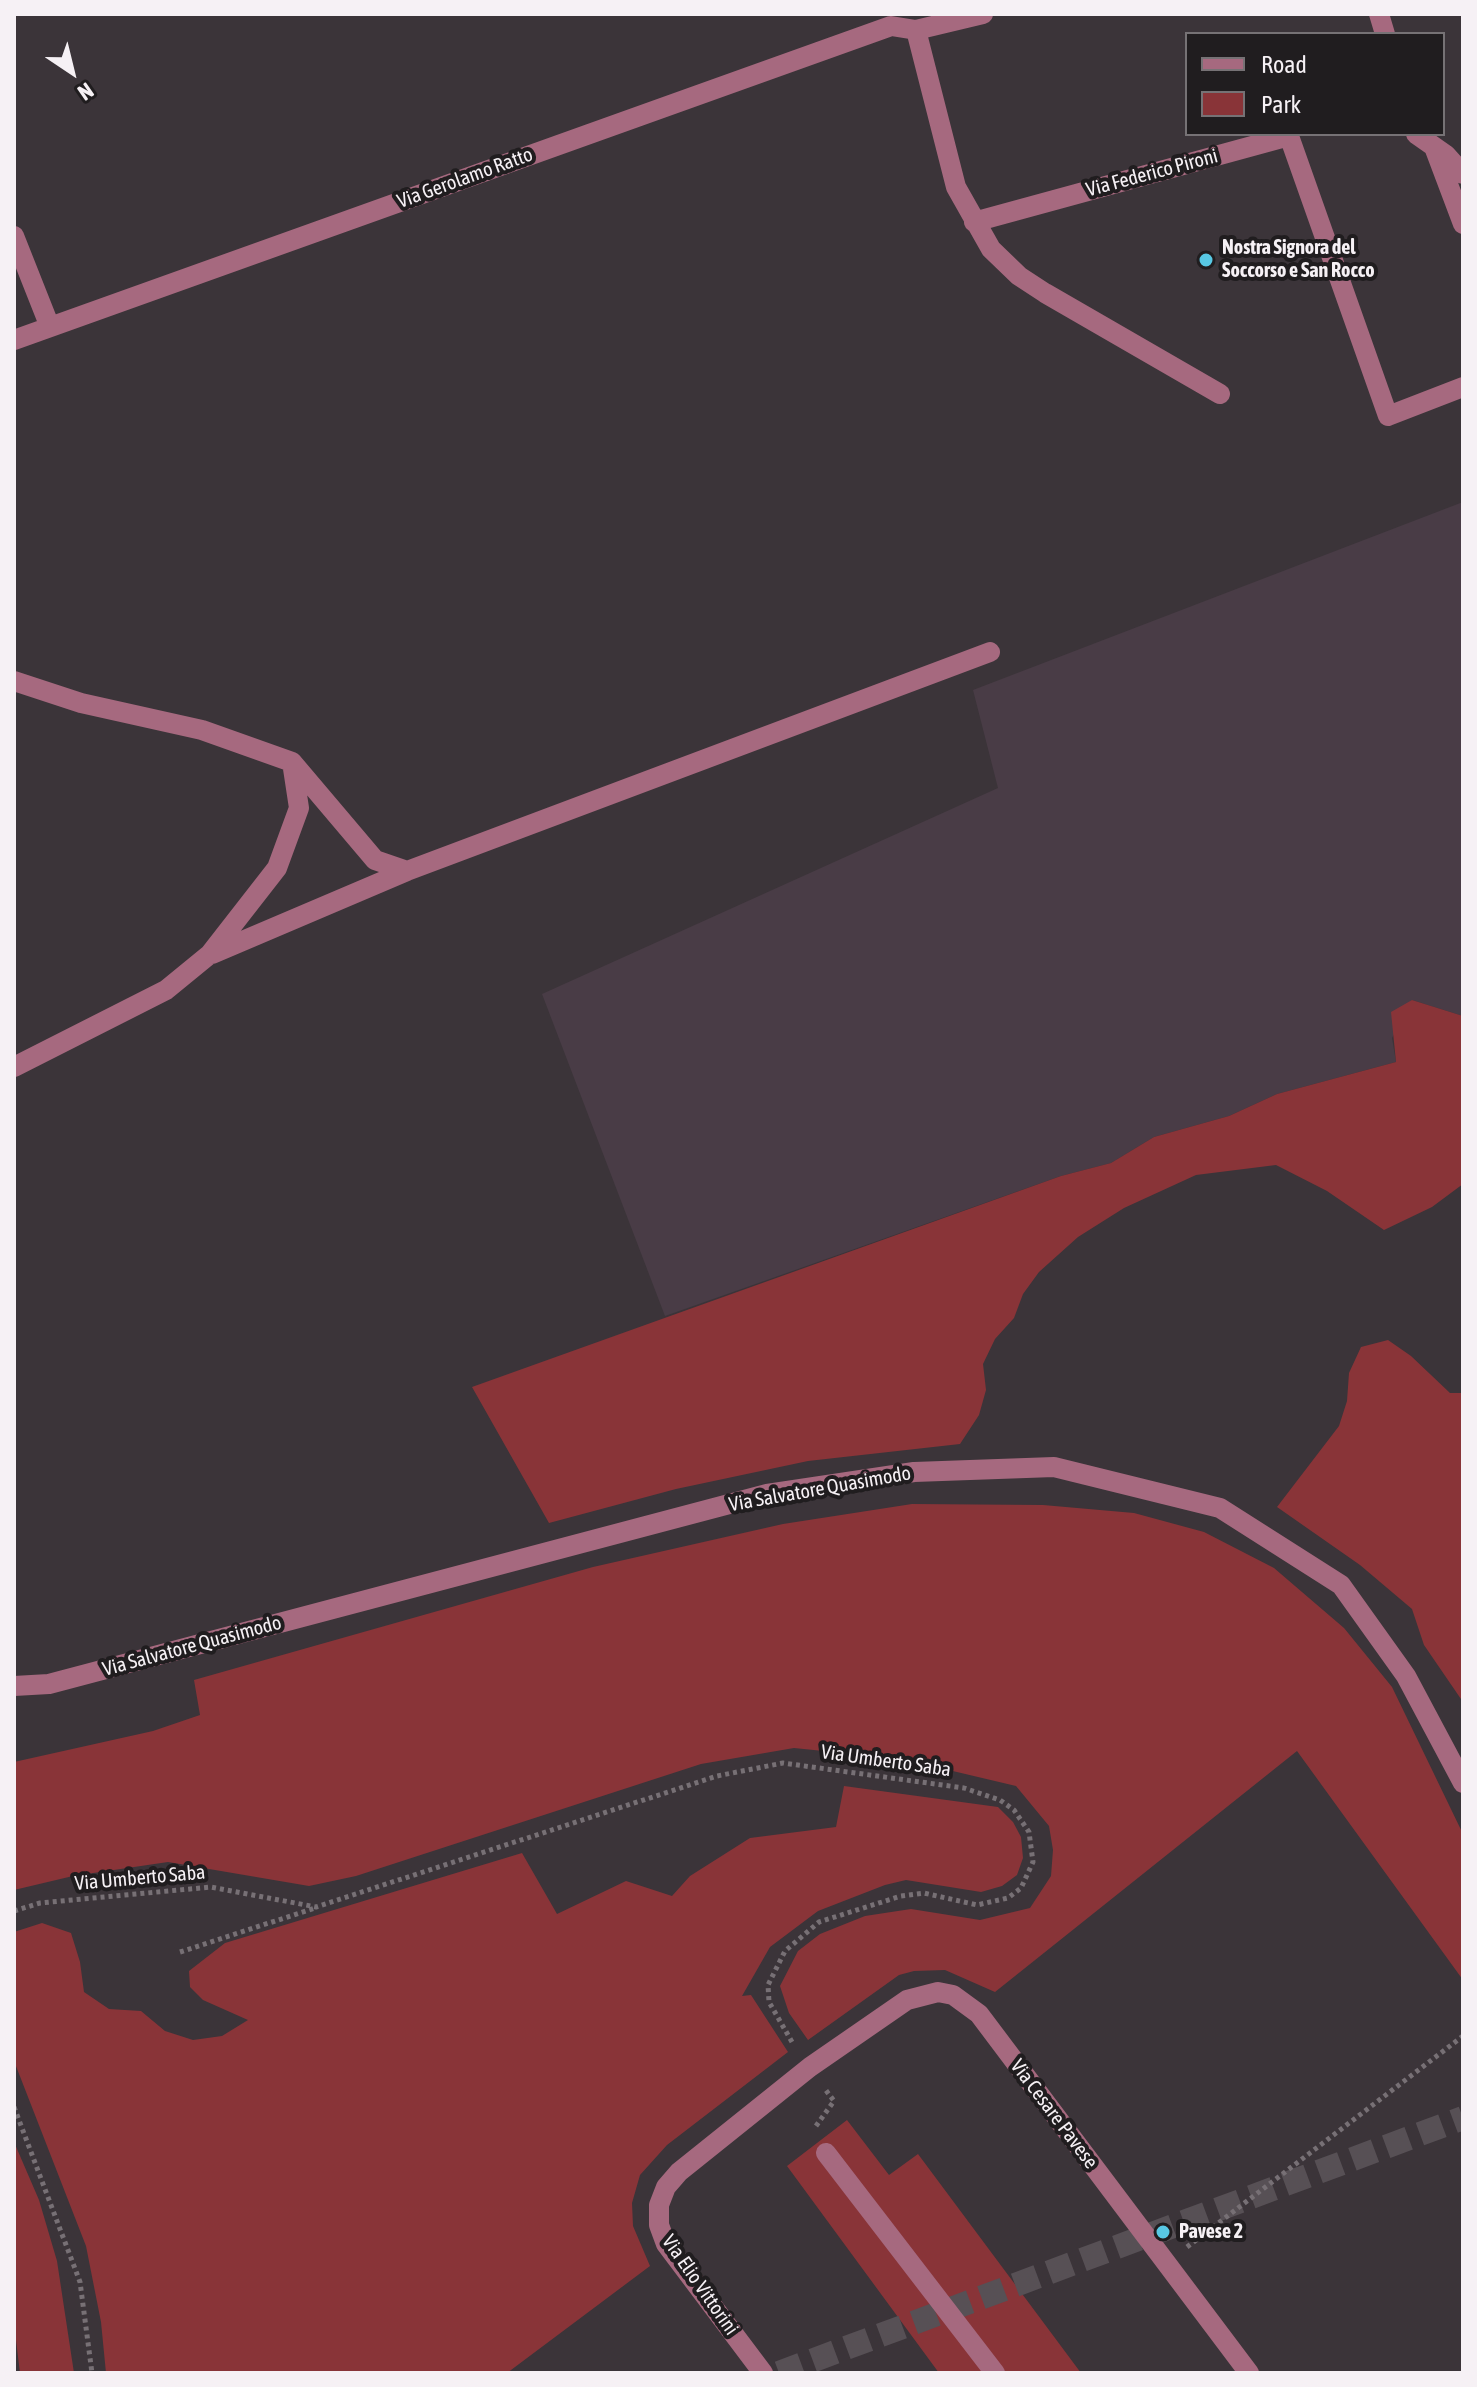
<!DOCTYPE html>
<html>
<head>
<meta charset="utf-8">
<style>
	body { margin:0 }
	#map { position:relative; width:1477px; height:2387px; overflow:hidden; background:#3b3439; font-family:"Asap Condensed",sans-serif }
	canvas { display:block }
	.frame { position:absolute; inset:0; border:16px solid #f6f1f5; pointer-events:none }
	.legend { position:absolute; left:1185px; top:32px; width:260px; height:104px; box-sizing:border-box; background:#201d1f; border:2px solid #767275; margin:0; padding:10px 14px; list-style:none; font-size:24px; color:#f6f1f5 }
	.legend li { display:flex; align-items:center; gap:16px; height:40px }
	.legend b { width:40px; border:2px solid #767275 }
	.north { position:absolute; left:32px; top:32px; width:80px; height:80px; -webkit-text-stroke:6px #201d1f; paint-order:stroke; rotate:145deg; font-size:22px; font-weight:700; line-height:32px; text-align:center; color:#f6f1f5 }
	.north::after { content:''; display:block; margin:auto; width:28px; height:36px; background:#f6f1f5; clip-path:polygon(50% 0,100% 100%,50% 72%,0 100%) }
</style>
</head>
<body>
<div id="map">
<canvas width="1477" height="2387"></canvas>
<div class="frame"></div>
<ul class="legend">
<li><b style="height:10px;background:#a6697f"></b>Road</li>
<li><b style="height:22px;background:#893438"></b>Park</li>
</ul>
<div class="north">N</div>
</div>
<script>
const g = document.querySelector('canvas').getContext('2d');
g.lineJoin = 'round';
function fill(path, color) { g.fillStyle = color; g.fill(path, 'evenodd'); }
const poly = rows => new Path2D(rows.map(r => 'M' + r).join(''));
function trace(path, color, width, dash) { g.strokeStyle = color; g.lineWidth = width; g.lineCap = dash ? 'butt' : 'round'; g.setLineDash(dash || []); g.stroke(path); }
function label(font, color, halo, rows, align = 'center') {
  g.font = font + ' "Asap Condensed",sans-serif'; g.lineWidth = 8; g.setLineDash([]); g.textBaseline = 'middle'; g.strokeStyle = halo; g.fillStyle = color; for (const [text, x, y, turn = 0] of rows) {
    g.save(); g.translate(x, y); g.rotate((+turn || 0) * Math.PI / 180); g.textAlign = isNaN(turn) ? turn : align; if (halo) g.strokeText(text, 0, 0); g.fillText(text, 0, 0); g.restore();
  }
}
fill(poly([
	[1463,502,1463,1016,1412,1000,1392,1038,1396,1062,1277,1094,1229,1116,1154,1137,1111,1163,1061,1176,665,1316,542,994,998,788,973,690]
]), '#493c46');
fill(poly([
	[1412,1000,1463,1016,1463,1184,1432,1207,1384,1230,1327,1191,1276,1165,1196,1175,1124,1208,1078,1237,1039,1272,1023,1294,1014,1318,995,1339,983,1364,986,1390,979,1415,960,1444,808,1461,676,1489,549,1523,472,1387,1061,1176,1111,1163,1154,1137,1229,1116,1277,1094,1396,1062,1391,1012],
	[1388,1340,1411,1356,1450,1393,1463,1393,1463,1702,1424,1645,1412,1609,1360,1565,1277,1507,1339,1426,1347,1401,1349,1373,1361,1347],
	[912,1504,1043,1505,1134,1513,1204,1532,1274,1568,1344,1628,1392,1687,1463,1834,1463,1980,1297,1751,995,1992,945,1970,914,1971,899,1975,808,2040,789,2013,780,1986,798,1951,820,1934,865,1916,911,1909,980,1920,1030,1908,1051,1876,1053,1850,1049,1826,1016,1786,902,1759,794,1748,701,1764,356,1876,309,1886,168,1862,73,1876,14,1890,14,1762,153,1731,200,1715,194,1680,593,1567,783,1524],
	[844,1786,998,1807,1013,1822,1021,1837,1023,1858,1017,1875,1002,1886,981,1892,906,1880,885,1885,818,1911,770,1947,742,1996,751,1995,788,2052,667,2145,640,2175,632,2203,633,2226,650,2266,507,2373,106,2373,101,2322,86,2246,14,2061,14,1932,42,1923,71,1933,80,1962,84,1992,109,2009,141,2011,165,2031,193,2040,222,2036,248,2020,203,2000,190,1987,189,1971,225,1943,522,1853,557,1914,626,1881,672,1896,690,1876,750,1838,836,1827],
	[847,2120,889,2175,918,2154,1081,2373,939,2373,787,2166],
	[14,2142,39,2200,57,2261,74,2373,20,2373,14,2324]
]), '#893438');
trace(poly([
	[779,2373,1463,2118]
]), '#575055', 24, [24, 12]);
trace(poly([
	[14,1911,40,1903,211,1887,316,1907,717,1776,783,1763,964,1788,1000,1800,1014,1810,1029,1832,1033,1862,1021,1888,1008,1898,977,1905,924,1893,901,1896,819,1922,785,1951,768,1985,769,2002,792,2042],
	[180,1952,315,1908],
	[14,2107,80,2282,92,2373],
	[816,2126,834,2101,825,2089],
	[1187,2247,1463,2036]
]), '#777075', 5, [4, 4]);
trace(poly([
	[1379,14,1385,34],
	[916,30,956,187,991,249,1019,276,1045,293,1220,394],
	[1416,134,1446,155,1463,174],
	[1434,147,1463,224],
	[974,222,1289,136,1388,416,1463,387],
	[14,236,50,327],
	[14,340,891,26,916,30,983,14],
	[14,681,81,703,202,730,292,762,375,860,407,871,990,652],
	[212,954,407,871],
	[14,1067,166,990,210,954,277,868,299,808,292,762],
	[14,1686,49,1684,767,1494,914,1472,1054,1467,1220,1508,1341,1585,1406,1676,1463,1783],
	[826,2153,995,2373],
	[763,2373,666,2244,659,2225,659,2205,666,2187,679,2172,810,2067,907,2000,938,1992,953,1995,979,2014,1249,2373]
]), '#a6697f', 20);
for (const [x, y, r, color] of [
	[1206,260,8,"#58c8e4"],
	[1163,2232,8,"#58c8e4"]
]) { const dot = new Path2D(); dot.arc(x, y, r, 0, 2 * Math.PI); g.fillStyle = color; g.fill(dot); trace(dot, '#201d1f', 3); }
label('20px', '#f6f1f5', '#201d1f', [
	["Via Federico Pironi",1152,173,-15],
	["Via Gerolamo Ratto",465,178,-20],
	["Via Salvatore Quasimodo",820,1489,-10],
	["Via Salvatore Quasimodo",192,1646,-15],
	["Via Umberto Saba",886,1761,8],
	["Via Umberto Saba",140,1878,-5],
	["Via Cesare Pavese",1054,2114,53],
	["Via Elio Vittorini",700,2285,55]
]);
label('bold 20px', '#f6f1f5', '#201d1f', [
	["Nostra Signora del",1222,248],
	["Soccorso e San Rocco",1222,271],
	["Pavese 2",1179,2232]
], 'left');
</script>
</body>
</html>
